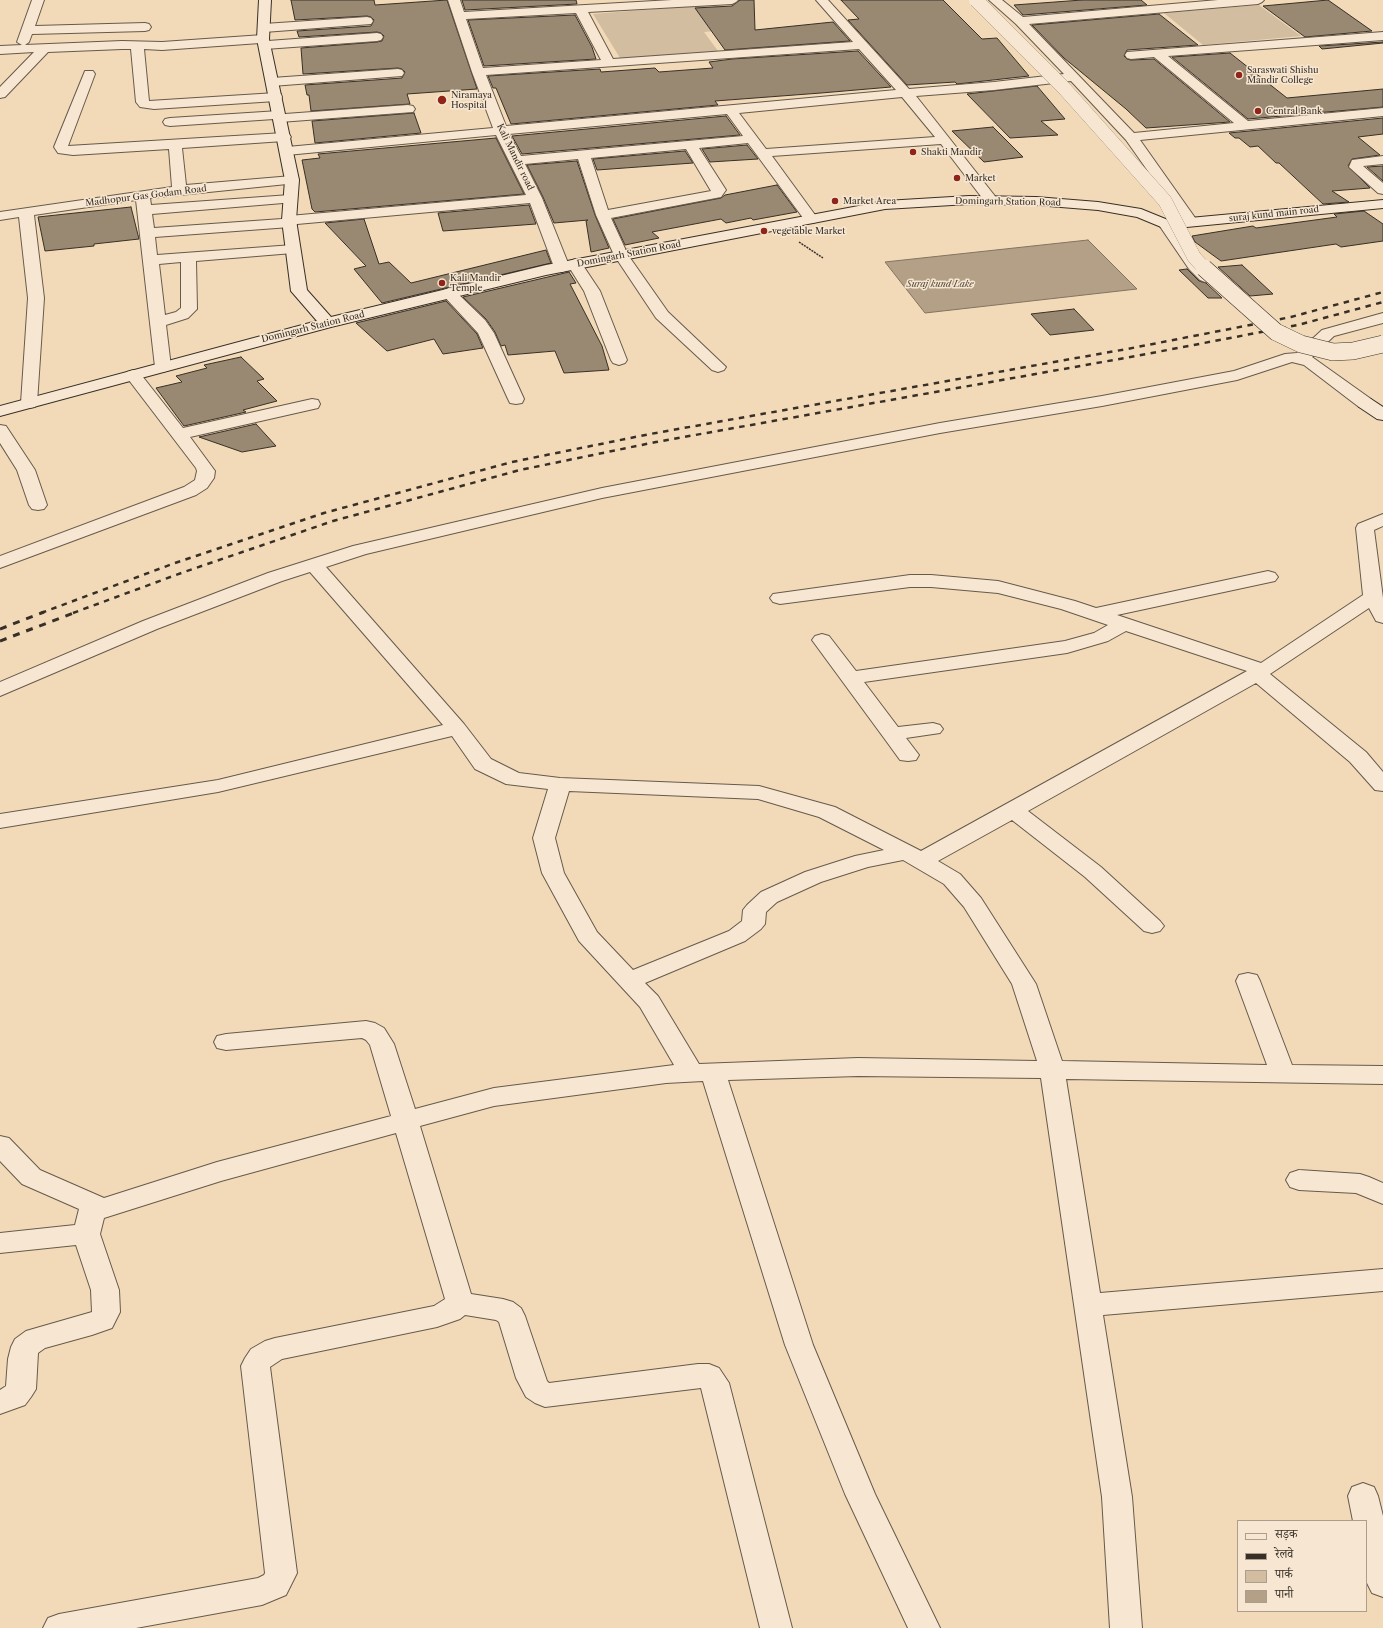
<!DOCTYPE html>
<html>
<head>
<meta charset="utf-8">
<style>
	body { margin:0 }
	#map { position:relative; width:1383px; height:1628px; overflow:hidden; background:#f2dab9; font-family:"Libre Caslon Text","Noto Serif Devanagari",serif }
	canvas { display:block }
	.legend { position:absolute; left:1237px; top:1520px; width:130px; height:92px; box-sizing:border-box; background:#f7e7d2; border:1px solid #ab9e8d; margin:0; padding:5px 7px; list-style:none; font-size:12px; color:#383026 }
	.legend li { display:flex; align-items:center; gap:8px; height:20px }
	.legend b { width:20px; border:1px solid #ab9e8d }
</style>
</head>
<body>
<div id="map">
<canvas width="1383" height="1628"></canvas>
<ul class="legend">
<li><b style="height:5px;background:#f7e7d2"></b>सड़क</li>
<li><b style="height:5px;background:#383026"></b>रेलवे</li>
<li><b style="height:11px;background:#d2bda0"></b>पार्क</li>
<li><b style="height:11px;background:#b3a087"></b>पानी</li>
</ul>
</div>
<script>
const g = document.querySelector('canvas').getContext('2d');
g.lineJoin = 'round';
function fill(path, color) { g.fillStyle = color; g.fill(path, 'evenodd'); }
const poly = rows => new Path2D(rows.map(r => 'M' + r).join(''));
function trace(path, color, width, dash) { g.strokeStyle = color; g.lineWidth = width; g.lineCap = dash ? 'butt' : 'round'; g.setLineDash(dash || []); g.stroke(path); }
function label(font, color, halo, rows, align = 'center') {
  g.font = font + ' "Libre Caslon Text",serif'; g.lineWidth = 3; g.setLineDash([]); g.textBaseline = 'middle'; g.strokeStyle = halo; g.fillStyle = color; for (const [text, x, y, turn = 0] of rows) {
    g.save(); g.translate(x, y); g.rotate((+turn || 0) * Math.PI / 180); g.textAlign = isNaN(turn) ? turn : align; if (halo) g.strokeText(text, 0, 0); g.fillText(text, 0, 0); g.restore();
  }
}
fill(poly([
	[716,4,735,29,704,32,718,51,620,58,593,14],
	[1259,5,1301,36,1203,45,1164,13]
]), '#d2bda0');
const water = poly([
	[1088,240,1137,289,925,313,885,262,1088,240]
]);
fill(water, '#b3a087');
trace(water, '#827360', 1);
const building = poly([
	[291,0,374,0,375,5,447,0,477,89,407,94,410,104,311,111,309,95,307,95,305,85,402,78,405,72,402,69,398,68,303,74,301,48,377,42,382,41,384,36,381,33,377,32,299,37,297,31,371,26,374,20,371,17,367,16,295,20,291,0],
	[462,0,576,0,577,4,465,10,462,0],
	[740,0,754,0,755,30,833,22,850,41,725,50,695,8,732,6,740,0],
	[841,0,943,0,982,39,997,38,1029,76,957,84,955,82,907,85,848,20,859,19,841,0],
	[1082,0,1141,0,1147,5,1023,15,1014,5,1082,0],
	[1328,0,1372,31,1305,37,1263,6,1328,0],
	[1159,14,1198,45,1127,50,1124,56,1127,59,1131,60,1154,59,1230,122,1146,128,1126,109,1064,58,1032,25,1159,14],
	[575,15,592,47,596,59,484,66,468,20,575,15],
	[1383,42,1383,43,1322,49,1319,46,1383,42],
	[858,51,891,87,821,93,715,101,718,105,511,124,496,88,493,88,488,76,600,69,601,72,655,68,659,72,713,68,709,62,732,59,858,51],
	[1230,53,1287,98,1383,89,1383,107,1248,119,1172,57,1230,53],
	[1037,86,1065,119,1041,121,1058,135,1010,138,967,94,1037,86],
	[414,113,421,133,315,143,312,121,414,113],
	[726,116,740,135,522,154,512,136,726,116],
	[1383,118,1383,134,1358,137,1380,155,1352,159,1348,166,1370,188,1332,191,1349,202,1323,204,1279,163,1276,163,1258,146,1250,147,1239,138,1235,138,1229,133,1383,118],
	[993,127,1023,157,984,162,952,131,993,127],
	[496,138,524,194,315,212,312,209,302,160,320,158,318,154,496,138],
	[747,145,758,159,710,162,702,149,747,145],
	[685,151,693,163,597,170,593,159,685,151],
	[577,161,595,215,609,248,591,252,586,221,588,220,554,223,543,197,527,165,577,161],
	[1383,166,1383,181,1367,167,1383,166],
	[777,185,797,212,753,220,751,218,726,223,721,219,652,232,659,238,625,245,613,219,721,198,725,195,777,185],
	[529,205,536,224,443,231,438,213,529,205],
	[131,207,139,239,94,244,94,246,45,251,38,217,131,207],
	[1364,211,1383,224,1383,241,1341,247,1336,244,1221,261,1195,242,1192,236,1253,226,1256,228,1337,217,1334,214,1364,211],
	[364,219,379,264,389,262,411,283,546,250,551,263,382,303,354,269,366,266,325,223,364,219],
	[1242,265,1273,294,1250,296,1218,267,1242,265],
	[1187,269,1199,281,1206,283,1222,298,1208,298,1179,270,1187,269],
	[569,272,576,283,570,284,602,346,609,370,564,373,555,351,508,355,505,345,501,346,495,332,486,319,463,297,569,272],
	[446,301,477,334,483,348,443,354,434,339,387,351,356,323,446,301],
	[1074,309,1094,330,1050,335,1031,314,1074,309],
	[241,357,264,379,257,381,277,401,243,410,246,412,184,426,156,388,182,382,176,376,207,368,204,365,241,357],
	[256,424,276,446,242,452,199,437,256,424]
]);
fill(building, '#998872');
trace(building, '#383026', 1);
const street = poly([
	[32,0,44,0,35,26,145,23,149,24,151,27,149,30,145,31,32,34,29,42,25,45,122,41,162,42,263,35,267,36,269,39,268,41,377,33,381,34,383,37,381,40,377,41,265,49,261,48,259,45,260,43,162,50,144,49,149,101,276,93,281,94,282,97,281,100,276,101,154,109,140,107,136,102,131,49,122,49,48,52,5,97,0,98,0,87,34,52,0,54,0,46,22,45,17,42,32,0],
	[448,0,460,0,464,12,672,0,738,0,736,2,732,4,588,12,613,59,853,42,816,0,828,0,909,89,994,82,1064,74,1016,24,989,0,1002,0,1023,17,1218,0,1264,0,1262,2,1258,4,1029,24,1134,133,1234,123,1154,57,1131,59,1127,58,1125,55,1127,52,1383,32,1383,40,1168,56,1248,121,1383,108,1383,116,1140,140,1198,222,1196,225,1191,226,1186,225,1126,140,1071,81,994,90,916,96,998,200,996,203,991,204,986,203,941,144,772,156,818,219,816,222,811,223,806,222,748,143,699,148,726,190,721,197,611,218,628,255,668,312,726,367,724,370,718,372,712,370,656,318,614,255,596,215,578,159,525,164,542,198,568,263,570,261,575,259,580,261,600,291,627,360,625,363,619,365,613,363,611,360,584,291,569,267,567,270,562,272,557,270,554,267,530,203,297,224,295,226,290,227,155,237,157,255,293,245,298,246,300,249,298,252,293,253,196,261,197,309,188,318,166,325,171,367,169,370,163,372,157,370,155,367,136,200,34,215,44,298,37,403,35,407,29,408,23,407,21,403,28,298,19,217,0,220,0,212,172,187,169,149,73,155,58,153,54,147,85,71,93,71,95,74,68,146,284,133,289,134,291,137,289,140,284,141,182,148,186,185,292,176,297,177,299,180,297,183,150,198,151,205,290,195,295,196,297,199,295,202,152,214,154,228,282,219,284,217,289,216,526,195,496,135,287,155,282,154,280,151,282,148,287,147,493,128,472,72,448,0],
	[576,13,601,60,483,68,466,19,576,13],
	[859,49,896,90,506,126,486,75,859,49],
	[902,97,935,137,766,149,739,113,902,97],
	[727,114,743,136,521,156,509,134,727,114],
	[686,149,711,191,608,210,591,158,686,149],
	[181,262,181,308,176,312,165,315,159,264,181,262],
	[367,17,371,18,373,21,371,24,264,32,260,31,258,28,260,25,264,24,367,17],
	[398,69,402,70,404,73,402,76,272,86,267,85,266,82,267,79,272,78,398,69],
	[408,105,413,106,415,109,413,112,280,122,274,119,170,126,165,125,163,122,165,119,170,118,279,111,285,114,408,105],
	[1383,156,1383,164,1363,166,1383,183,1383,194,1378,193,1349,167,1352,160,1383,156],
	[1166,221,1171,222,1199,263,1213,277,1210,280,1205,282,1200,280,1189,269,1159,225,1161,222,1166,221],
	[449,288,454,290,485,320,494,333,524,399,522,403,516,404,510,403,508,399,478,333,441,293,444,290,449,288],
	[1383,313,1383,323,1334,336,1312,357,1371,399,1373,403,1371,407,1365,408,1359,407,1304,365,1292,362,1237,380,1102,406,940,433,602,498,366,554,326,567,464,724,491,759,519,773,560,778,759,786,835,807,921,851,1247,671,1126,631,1108,641,1067,653,864,682,898,727,933,723,940,725,943,729,940,733,906,738,919,755,916,760,908,761,900,760,884,738,812,640,815,636,822,634,829,636,856,671,1065,641,1094,633,1108,625,1061,609,998,593,931,587,910,587,780,604,773,602,770,598,773,594,910,575,931,575,998,581,1075,601,1096,608,1268,571,1275,573,1278,577,1275,581,1117,615,1261,663,1363,595,1356,528,1358,524,1383,514,1383,526,1374,530,1383,598,1383,623,1376,621,1369,608,1270,674,1366,752,1383,772,1383,791,1375,790,1350,762,1256,683,1028,811,1101,867,1160,921,1164,926,1160,931,1152,933,1144,931,1085,877,1012,820,938,861,960,874,981,898,1036,984,1062,1061,1267,1065,1236,981,1239,975,1248,973,1257,975,1260,981,1292,1065,1383,1066,1383,1084,1066,1079,1100,1293,1383,1269,1383,1291,1103,1315,1132,1497,1142,1628,1110,1628,1102,1497,1041,1078,858,1076,728,1080,813,1345,875,1494,940,1628,908,1628,845,1494,785,1345,703,1081,666,1083,494,1106,420,1126,471,1294,503,1299,513,1302,521,1308,525,1316,547,1381,549,1383,698,1364,709,1364,719,1368,729,1383,792,1628,760,1628,701,1388,545,1407,535,1403,526,1397,516,1378,499,1322,496,1320,465,1315,460,1319,437,1327,282,1359,270,1367,297,1573,286,1595,262,1605,136,1628,43,1628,48,1618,59,1614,258,1578,264,1575,265,1573,241,1366,245,1358,251,1349,265,1341,275,1338,434,1306,445,1299,396,1133,221,1181,104,1218,100,1234,119,1290,120,1312,112,1328,92,1335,45,1348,38,1353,36,1389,31,1397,25,1405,0,1414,0,1390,6,1386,8,1359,11,1347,15,1339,26,1331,92,1312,91,1290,76,1245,0,1253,0,1233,75,1225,79,1209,22,1184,0,1161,0,1136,9,1138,40,1170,104,1198,217,1162,391,1116,370,1045,366,1040,362,1038,226,1050,217,1048,214,1042,217,1036,226,1034,366,1021,375,1023,384,1028,394,1044,415,1109,494,1088,674,1065,640,1007,579,941,542,873,533,838,548,789,506,784,475,769,452,736,218,792,0,828,0,814,218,780,443,725,310,572,282,581,157,629,0,696,0,682,143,621,268,573,353,546,602,488,940,423,1102,396,1234,371,1285,354,1297,353,1322,330,1383,313],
	[569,791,758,799,819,817,884,850,855,856,805,872,761,892,747,905,743,910,742,921,729,931,633,970,597,932,564,873,555,838,569,791],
	[903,860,944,884,964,907,1012,984,1037,1061,858,1058,699,1064,658,996,645,983,745,941,761,929,765,924,766,912,777,902,821,882,868,867,903,860],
	[133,370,139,372,183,428,312,399,318,400,320,404,318,408,190,437,215,471,214,478,207,488,196,495,0,568,0,556,184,487,195,480,197,471,196,468,125,375,127,372,133,370],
	[0,425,6,426,35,470,47,505,44,509,38,510,32,509,29,505,17,470,0,443,0,425],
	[1299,1170,1360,1174,1369,1177,1383,1183,1383,1204,1356,1193,1299,1190,1290,1187,1286,1180,1290,1173,1299,1170],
	[1363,1483,1374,1487,1378,1496,1383,1516,1383,1597,1372,1593,1367,1583,1366,1521,1353,1521,1348,1496,1352,1487,1363,1483]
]);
const secondary = poly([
	[259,0,271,0,269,39,299,180,296,220,307,290,331,317,546,265,885,201,969,196,1036,197,1098,202,1141,209,1168,220,1383,200,1383,208,1166,229,1137,217,1098,210,1036,205,969,204,885,209,546,275,331,327,0,416,0,406,317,321,291,291,282,220,285,180,257,39,259,0],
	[1365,398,1371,399,1383,407,1383,420,1377,419,1359,407,1357,403,1359,399,1365,398]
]);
trace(street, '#665a4b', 2);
trace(secondary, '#383026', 2);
trace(poly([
	[799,242,823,258]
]), '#383026', 1.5, [2, 1]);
fill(street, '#f7e7d2');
fill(secondary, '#f7e7d2');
trace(poly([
	[41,613,175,563,324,513,512,462,650,434,1127,349,1291,317,1383,292],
	[73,613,184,572,333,521,520,470,656,442,1136,356,1298,325,1383,302]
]), '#383026', 2.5, [5.5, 5.5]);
trace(poly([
	[0,629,44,612],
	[0,641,76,612]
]), '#383026', 3, [7, 7]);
const secondaryBridgeFar1 = poly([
	[976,0,1064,88,1165,201,1194,257,1205,269]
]);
const secondaryBridge = poly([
	[1204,268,1276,332,1301,344,1333,352,1353,351,1383,344]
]);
trace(secondaryBridgeFar1, '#383026', 14, []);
trace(secondaryBridge, '#383026', 18, []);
trace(secondaryBridgeFar1, '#f7e7d2', 14);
trace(secondaryBridge, '#f7e7d2', 17);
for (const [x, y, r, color] of [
	[1239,75,4,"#8f2418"],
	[442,100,5,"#8f2418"],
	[1258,111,4,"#8f2418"],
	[913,152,4,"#8f2418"],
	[957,178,4,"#8f2418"],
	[835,201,4,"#8f2418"],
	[764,231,4,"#8f2418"],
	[442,283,4,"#8f2418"]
]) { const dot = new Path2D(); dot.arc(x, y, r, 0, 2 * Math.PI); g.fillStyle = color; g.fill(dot); trace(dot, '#f7e7d2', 1.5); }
label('9px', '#383026', '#f7e7d2', [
	["Saraswati Shishu",1247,70],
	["Mandir College",1247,80],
	["Niramaya",451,95],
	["Hospital",451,105],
	["Central Bank",1266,111],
	["Shakti Mandir",921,152],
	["Market",965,178],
	["Market Area",843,201],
	["vegetable Market",772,231],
	["Kali Mandir",450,278],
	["Temple",450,288]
], 'left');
label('9px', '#383026', '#f7e7d2', [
	["Kali Mandir road",515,157,64],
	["Madhopur Gas Godam Road",146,196,-7],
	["Domingarh Station Road",1008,202,1],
	["suraj kund main road",1274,214,-6],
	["Domingarh Station Road",629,254,-11],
	["Domingarh Station Road",313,327,-14]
]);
label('italic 9px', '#574c3e', '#f7e7d2', [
	["Suraj kund Lake",940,284]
]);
</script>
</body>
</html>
